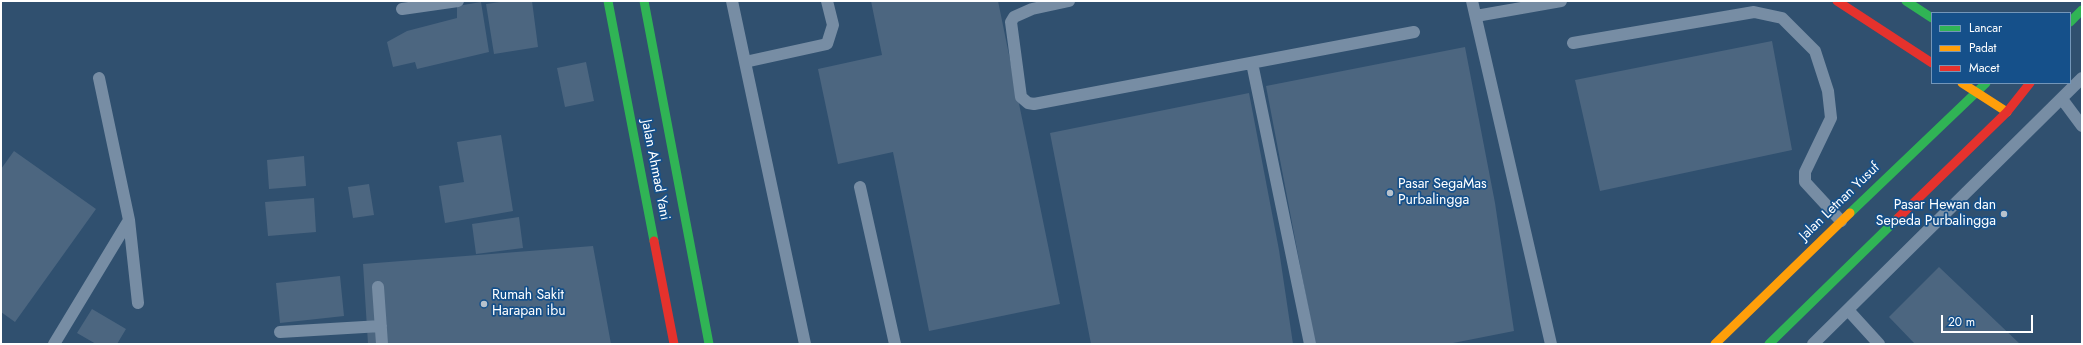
<!DOCTYPE html>
<html>
<head>
<meta charset="utf-8">
<style>
	body { margin:0 }
	#map { position:relative; width:2083px; height:345px; overflow:hidden; background:#30506f; font-family:Jost,sans-serif }
	canvas { display:block }
	.frame { position:absolute; inset:0; border:2px solid #fff; pointer-events:none }
	.legend { position:absolute; left:1931px; top:12px; width:140px; height:72px; box-sizing:border-box; background:#15508a; border:1px solid #7396b9; margin:0; padding:5px 7px; list-style:none; font-size:12px; color:#fff }
	.legend li { display:flex; align-items:center; gap:8px; height:20px }
	.legend b { width:20px; border:1px solid #7396b9 }
	.scale { position:absolute; left:1941px; top:315px; width:92px; height:18px; box-sizing:border-box; border:2px solid #fff; border-top:0; padding-left:5px; font-size:12px; line-height:14px; white-space:nowrap; color:#fff; -webkit-text-stroke:3px #15508a; paint-order:stroke }
</style>
</head>
<body>
<div id="map">
<canvas width="2083" height="345"></canvas>
<div class="frame"></div>
<ul class="legend">
<li><b style="height:5px;background:#30b455"></b>Lancar</li>
<li><b style="height:5px;background:#ff9f0a"></b>Padat</li>
<li><b style="height:5px;background:#e5322d"></b>Macet</li>
</ul>
<div class="scale">20 m</div>
</div>
<script>
const g = document.querySelector('canvas').getContext('2d');
g.lineJoin = 'round';
function fill(path, color) { g.fillStyle = color; g.fill(path, 'evenodd'); }
const poly = rows => new Path2D(rows.map(r => 'M' + r).join(''));
function trace(path, color, width, dash) { g.strokeStyle = color; g.lineWidth = width; g.lineCap = dash ? 'butt' : 'round'; g.setLineDash(dash || []); g.stroke(path); }
function label(font, color, halo, rows, align = 'center') {
  g.font = font + ' Jost,sans-serif'; g.lineWidth = 3.5; g.setLineDash([]); g.textBaseline = 'middle'; g.strokeStyle = halo; g.fillStyle = color; for (const [text, x, y, turn = 0] of rows) {
    g.save(); g.translate(x, y); g.rotate((+turn || 0) * Math.PI / 180); g.textAlign = isNaN(turn) ? turn : align; if (halo) g.strokeText(text, 0, 0); g.fillText(text, 0, 0); g.restore();
  }
}
fill(poly([
	[507,1,532,1,538,47,494,54,486,4],
	[871,1,998,1,1060,304,929,331,893,152,838,164,818,69,882,55],
	[481,2,489,52,417,69,415,62,393,67,387,42,407,31,457,18,457,6],
	[1772,41,1792,150,1600,191,1575,80],
	[1465,47,1495,203,1514,331,1448,344,1315,344,1266,86],
	[586,62,594,101,565,107,557,68],
	[1249,93,1279,250,1293,344,1091,344,1050,133],
	[501,135,513,211,445,223,439,186,464,182,457,142],
	[14,151,96,209,15,322,1,312,1,169],
	[304,156,306,186,269,189,267,160],
	[369,184,374,215,353,218,348,187],
	[314,198,316,232,268,236,265,202],
	[519,217,523,248,476,254,472,224],
	[593,246,611,344,368,344,363,264],
	[1939,267,2020,344,1915,344,1889,317],
	[340,276,344,316,280,323,276,283],
	[92,309,126,329,117,344,96,344,77,333]
]), '#4c6680');
trace(poly([
	[732,1,805,344],
	[1069,1,1032,9,1014,17,1011,22,1021,97,1028,103,1034,104,1414,32],
	[1472,1,1551,344],
	[402,9,458,1],
	[1476,16,1561,1],
	[1573,43,1754,12,1782,18,1815,51,1828,91,1831,118,1805,172,1805,182,1841,221],
	[745,62,827,44,833,25,827,1],
	[1252,63,1310,344],
	[2062,99,2082,126],
	[860,187,895,344],
	[129,220,138,303],
	[378,287,382,344],
	[1848,310,1879,344],
	[280,332,381,326],
	[54,344,129,220,99,78],
	[1813,344,2082,78]
]), '#778da4', 12);
trace(poly([
	[608,1,654,241],
	[644,1,709,344],
	[1906,1,1932,18],
	[2070,22,2082,10],
	[1850,213,1986,83],
	[1769,344,1898,218]
]), '#30b455', 9);
trace(poly([
	[1962,83,2007,112],
	[1715,344,1850,213]
]), '#ff9f0a', 9);
trace(poly([
	[1837,1,1932,63],
	[1898,218,2007,112,2030,83],
	[654,241,674,344]
]), '#e5322d', 9);
for (const [x, y, r, color] of [
	[1390,193,4,"#b7c2cd"],
	[2004,214,4,"#b7c2cd"],
	[484,304,4,"#b7c2cd"]
]) { const dot = new Path2D(); dot.arc(x, y, r, 0, 2 * Math.PI); g.fillStyle = color; g.fill(dot); trace(dot, '#15508a', 1.5); }
label('14px', '#fff', '#15508a', [
	["Jalan Ahmad Yani",655,170,79],
	["Jalan Letnan Yusuf",1840,202,-44]
]);
label('14px', '#fff', '#15508a', [
	["Pasar SegaMas",1398,185],
	["Purbalingga",1398,201],
	["Pasar Hewan dan",1996,206,"right"],
	["Sepeda Purbalingga",1996,222,"right"],
	["Rumah Sakit",492,296],
	["Harapan ibu",492,312]
], 'left');
</script>
</body>
</html>
